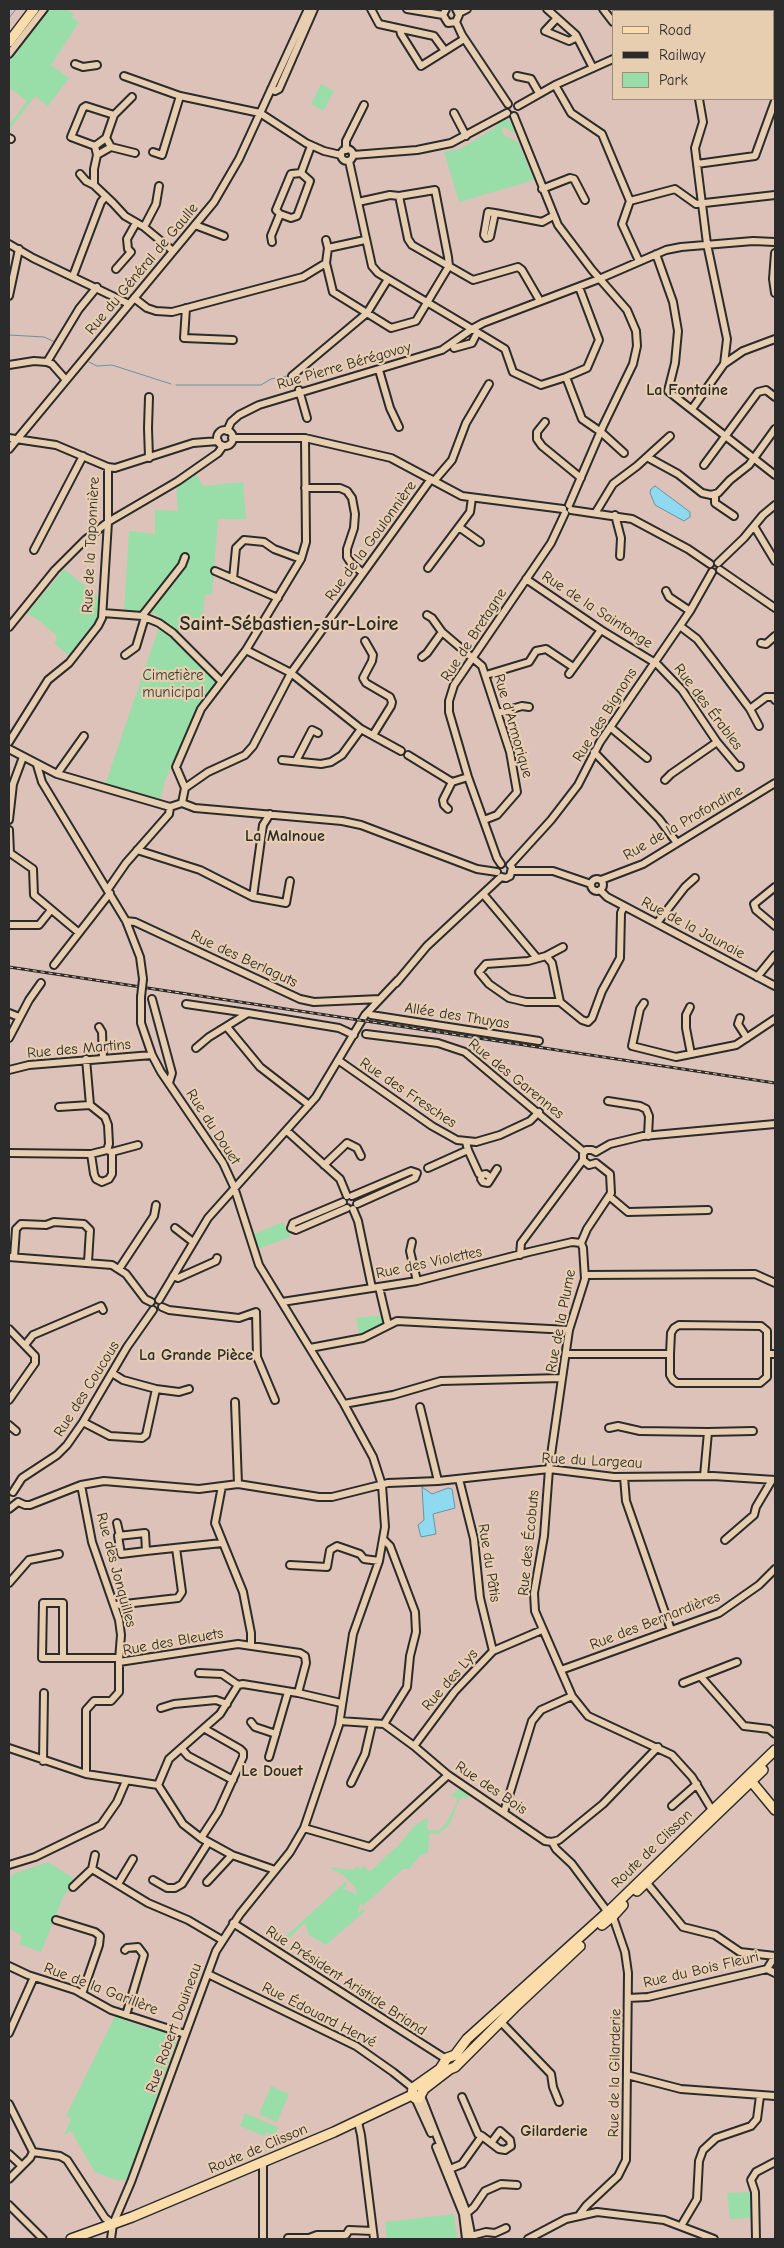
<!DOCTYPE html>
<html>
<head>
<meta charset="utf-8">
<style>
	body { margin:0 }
	#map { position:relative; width:784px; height:2248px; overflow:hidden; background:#ddc2ba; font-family:"Comic Neue",sans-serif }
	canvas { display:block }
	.frame { position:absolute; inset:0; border:10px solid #2b2b2b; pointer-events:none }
	.legend { position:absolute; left:612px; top:10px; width:162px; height:90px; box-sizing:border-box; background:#e8ceb0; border:1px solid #9c8d7b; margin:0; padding:6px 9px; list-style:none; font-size:15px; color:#2b2b2b }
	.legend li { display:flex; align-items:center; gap:10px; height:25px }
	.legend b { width:25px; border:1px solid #9c8d7b }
</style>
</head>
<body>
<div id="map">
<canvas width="784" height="2248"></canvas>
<div class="frame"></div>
<ul class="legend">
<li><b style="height:6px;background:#faddab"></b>Road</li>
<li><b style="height:6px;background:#2b2b2b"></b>Railway</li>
<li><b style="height:14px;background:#99dda9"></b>Park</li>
</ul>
</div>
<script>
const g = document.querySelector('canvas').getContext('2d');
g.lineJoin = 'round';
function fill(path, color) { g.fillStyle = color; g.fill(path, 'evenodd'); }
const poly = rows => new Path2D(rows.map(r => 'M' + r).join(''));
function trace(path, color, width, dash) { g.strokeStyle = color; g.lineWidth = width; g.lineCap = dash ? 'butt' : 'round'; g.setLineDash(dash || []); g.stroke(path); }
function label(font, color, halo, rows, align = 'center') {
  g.font = font + ' "Comic Neue",sans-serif'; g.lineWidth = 4.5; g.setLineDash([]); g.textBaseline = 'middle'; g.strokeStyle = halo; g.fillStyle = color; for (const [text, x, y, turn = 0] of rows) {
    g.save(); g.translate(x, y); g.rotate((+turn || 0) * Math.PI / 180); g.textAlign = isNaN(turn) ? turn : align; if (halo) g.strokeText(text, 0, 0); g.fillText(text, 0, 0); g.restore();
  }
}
fill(poly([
	[46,9,63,9,74,13,72,17,79,22,51,65,69,78,48,106,35,96,9,130,9,125,27,101,9,87,9,58],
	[321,84,334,91,323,111,311,104],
	[504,118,511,122,515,131,514,133,504,127,502,131,504,135,518,142,534,180,459,202,444,152,462,148,496,127,499,121],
	[196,473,203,486,243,482,246,519,218,519,212,594,205,595,202,621,193,618,177,633,156,614,124,611,129,531,155,534,155,510,178,511,176,486],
	[64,569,100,598,99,614,90,631,69,656,54,643,57,640,55,634,33,616,28,615,28,612],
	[159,627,214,678,215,683,199,705,165,780,160,801,105,785],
	[283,1222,291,1237,257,1249,252,1235],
	[383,1315,384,1324,359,1336,356,1318],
	[460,1788,465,1788,469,1791,469,1795,466,1799,463,1797,459,1800,450,1824,439,1834,431,1833,429,1836,428,1852,420,1856,409,1869,403,1869,364,1905,360,1904,358,1913,363,1909,365,1911,326,1945,309,1935,305,1923,289,1938,286,1936,345,1882,347,1885,343,1889,352,1892,357,1896,355,1887,343,1875,329,1867,353,1870,358,1866,360,1869,365,1866,368,1871,372,1870,386,1856,397,1847,414,1826,425,1819,428,1818,427,1827,429,1831,440,1830,446,1823,457,1803,457,1798,451,1796],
	[48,1862,76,1880,64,1895,41,1952,19,1944,22,1936,9,1928,9,1878,15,1873],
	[115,2016,143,2027,169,2032,175,2036,177,2041,126,2181,120,2179,119,2181,95,2172,71,2131,64,2135,71,2119,66,2116],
	[271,2086,289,2094,277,2122,259,2114],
	[245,2113,277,2127,278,2129,274,2135,266,2132,264,2136,240,2126],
	[751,2192,752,2218,730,2219,727,2193],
	[454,2214,457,2239,387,2239,385,2222]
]), '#99dda9');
const water = poly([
	[655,486,690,512,690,517,684,521,655,505,650,493,651,489,655,486],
	[422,1487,432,1494,448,1488,452,1489,455,1508,433,1514,436,1534,421,1537,418,1525,424,1520,422,1487]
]);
fill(water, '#8fd9f1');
trace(water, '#6793a2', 1);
trace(poly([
	[9,18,16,9],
	[9,335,44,337,55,342],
	[89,362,97,366,112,365,171,384],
	[176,385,261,385,271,379,287,376]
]), '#6793a2', 1);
const minor = poly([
	[371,9,379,24,434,36,445,51],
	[407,9,443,15],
	[547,9,576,35,593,68],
	[603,9,613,22],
	[726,9,729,11],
	[630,11,637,9],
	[459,13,467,9],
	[443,15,448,23,456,22],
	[443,15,446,9],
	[557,18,545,31,569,41,577,37],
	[456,22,462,35,508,104],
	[456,22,459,15,456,9],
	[400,30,401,34,421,66,464,39],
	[773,36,775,37],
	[9,54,44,9],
	[75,64,83,67,97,65],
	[124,76,180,96,260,113,306,143,324,151,341,155],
	[517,76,531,79,539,93],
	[555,85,571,113,602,134,604,139,630,201,622,224,639,261],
	[773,85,775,87],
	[271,89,275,91,279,89,314,9],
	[518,106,555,85,613,59],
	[454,113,466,136],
	[514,116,558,225,592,270,627,310,636,331,637,346,633,364,603,426,569,505],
	[9,138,11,139],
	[106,138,114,115,132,97],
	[95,146,106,138,111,147,97,155],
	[111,147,135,153],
	'341 155a6 6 0 1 1 12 0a6 6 0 1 1-12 0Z',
	[346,150,346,141,364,105],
	[153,152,162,155,180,96],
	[353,155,417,150,451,143,507,113],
	[349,161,372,266,378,273,472,329,483,323,599,279,666,250,681,247,753,241,775,242],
	[697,164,755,156,775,101],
	[301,173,311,146],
	[80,174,86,181,94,185,113,203,125,216,144,227,173,251],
	[94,185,94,169,97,155,95,146,71,137,83,108,86,106,114,115],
	[542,189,570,178,574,179,585,200],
	[630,201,675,189,696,204,775,195],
	[358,202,390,195,399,196,408,239,412,245,473,280,518,267,522,270,540,301],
	[495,213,490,237,486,238,484,235,488,212,495,213,542,222,553,216],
	[195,225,224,236],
	[144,227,156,204,159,186],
	[326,240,328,248],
	[272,242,271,236,280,214,276,210,291,174,301,173,310,181,297,216,291,218,280,214],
	[9,244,33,258,129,304],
	[775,253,773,279,775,293],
	[656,254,673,302,678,331,675,363,668,391,775,475],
	[326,263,333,292,391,328,416,321,449,266,448,257,435,190,399,196],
	[326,263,328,248,365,240],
	[116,269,131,252,128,249,127,239,136,223],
	[73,276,101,202,106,196],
	[9,296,19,249],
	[134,298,147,308,156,311,172,312,303,277,326,263],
	[186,308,184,338,233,340],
	[454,348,472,343,477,333],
	[47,362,79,309,97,287],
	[724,364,743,351,775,339],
	[9,365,34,361,47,362,52,364,66,380],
	[379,370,390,408,399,427],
	[292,376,367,313,388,279],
	[566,377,582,419,601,432,624,453],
	[299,390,307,418],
	[149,397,148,428,149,458],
	[692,409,724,364,727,339,707,244,695,148,703,122,699,99],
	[545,422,537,432,537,439,542,446,581,478],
	'217 438a8 8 0 1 1 16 0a8 8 0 1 1-16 0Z',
	[227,431,231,422,239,415,259,405,442,350,472,329,505,349,513,372,541,385,566,377,587,368,599,340,579,287],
	[9,438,56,445,108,467,115,468,193,443,218,441],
	[232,438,305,438,391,458,462,496,563,509],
	[9,449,214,202,239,159,308,9],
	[647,457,678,474,702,493,711,495,718,493,730,480,749,465,775,429],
	[704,465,758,392,766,390,775,397],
	[434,481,452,460,466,423,489,384],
	[305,488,340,488,347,491,352,498,355,514,354,528,347,549,347,557,351,563,363,573],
	[715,494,715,503,734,516],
	[571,510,632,519,688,549,710,564],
	[596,512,613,484,637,466,670,436],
	[615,515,621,538,620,556],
	[754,526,775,561],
	[459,527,480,542],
	[34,550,83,456],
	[718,563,744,538,763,515,775,505],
	[428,568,470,512,472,498],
	[720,570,775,608],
	[215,571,278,598],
	[233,579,236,548,244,540,264,542,274,549,301,559],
	[526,579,601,630,657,664,682,690,717,742,738,767,740,766],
	[666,591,669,597,690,611],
	[103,613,142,616,159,623,173,633,221,681],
	[427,615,432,618,442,632,482,666,510,752,517,792,497,815,484,820],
	[142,616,182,565,185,557],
	[680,626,697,639,714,661,750,709,759,726],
	[9,627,55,570,85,540,108,522,178,481,218,453,223,446],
	[365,641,373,655,372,661,363,678,366,683,390,697,392,702,391,706,373,735],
	[761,643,766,644,775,636],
	[246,650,291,673,431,479],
	[125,655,136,647,145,617],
	[422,657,427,653,442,632],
	[569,674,601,630],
	[486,675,529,662,536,651,546,649,573,667],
	[750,709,766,697,773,697,775,700],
	[498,713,522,706,529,707],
	[610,727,647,758],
	[9,742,48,680,69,663,98,626,102,618,108,522,108,467],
	[9,749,57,774,170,807,182,803,195,808,342,821,361,825,477,869,497,872],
	[594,752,659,819,677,843],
	[408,755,452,782,468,777],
	[282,760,321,764,331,762,342,755,361,729],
	[296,761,312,730,318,733],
	[37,765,42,782,126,921,140,957,143,979],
	[57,774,84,736],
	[665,780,671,774,717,742],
	[185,788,208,772,245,755,253,746,291,673,361,729,401,751],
	[182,803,185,788,176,767,201,709,246,650,301,559,306,542,305,438],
	[448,809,444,805,443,800,452,782],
	[9,820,13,784,23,757],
	[9,830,10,853,33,869,34,895,78,932],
	[137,850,200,870,253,897,286,903,290,881],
	[501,864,497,858,468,777,449,712,449,701,454,685,551,543,565,513],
	[510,865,551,820,578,785,600,742,690,611,712,572],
	[513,871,553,871,591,884],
	[501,877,506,878,510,876,512,868],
	'591 885a6 6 0 1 1 12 0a6 6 0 1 1-12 0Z',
	[601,880,643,864,775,783],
	[775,887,754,904,756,910,775,926],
	[108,889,126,863,169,814,170,807],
	[600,890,607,897,775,986],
	[484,895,537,958],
	[253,897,263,825,270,814],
	[126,921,135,922,300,999,314,1002,380,999],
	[657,923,685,887,695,878],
	[9,925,39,925,51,910],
	[546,956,563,947],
	[54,965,110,893],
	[757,977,775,955],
	[396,983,427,946,501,877],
	[152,999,172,1073,169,1083],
	[560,1002,526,1002,509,998,489,984,479,972,486,964,528,961,546,956,552,963,560,1002,582,1020,588,1022,592,1018,602,991,620,958,621,913,624,906],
	[644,1003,640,1009,632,1046,676,1057,736,1045,775,1019],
	[186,1004,248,1013],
	[690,1007,686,1015,686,1028,691,1054],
	[9,1013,19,1017],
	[371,1015,539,1041],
	[740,1018,738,1024,747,1038],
	[99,1027,102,1032,103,1059],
	[227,1027,260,1067,309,1105],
	[366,1034,438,1043,465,1052,584,1152],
	[9,1038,29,1000,41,983],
	[196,1048,209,1037,248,1013,339,1028,354,1035],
	[86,1059,90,1105,105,1117,108,1125,109,1144,107,1150],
	[338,1060,432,1126,457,1140,476,1142,500,1135,530,1121,539,1112],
	[9,1070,29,1065,152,1055],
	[608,1101,640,1106,646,1109,649,1116,648,1136],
	[59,1107,90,1105],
	[287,1131,340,1179,347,1196],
	[468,1150,479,1174,482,1175],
	[596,1152,610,1144,643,1136,775,1124],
	[9,1153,91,1154,107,1150,112,1152,138,1145],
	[91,1154,94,1174,96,1179,102,1182,109,1179,112,1174,112,1152],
	[583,1160,583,1154,586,1150,592,1150,596,1152],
	[583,1160,589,1165,596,1163],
	[596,1163,610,1174,611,1193,587,1229,581,1243,583,1248,585,1279,569,1330,549,1469,544,1536,534,1593,535,1611,572,1696,588,1716,672,1755,692,1777,712,1810],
	[324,1165,347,1143,357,1148,361,1156],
	[428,1168,468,1150,466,1142],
	[491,1178,486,1174,482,1175,481,1179,483,1182,488,1183,497,1169],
	[352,1196,411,1171,417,1173,415,1178,357,1204],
	[609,1196,628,1212,708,1210],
	[343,1202,293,1223,291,1228,296,1230,347,1208],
	[353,1209,358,1221,372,1288],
	[175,1228,193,1242],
	[412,1242,410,1251,417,1281],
	[520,1255,521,1243,583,1160],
	[9,1257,112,1265,126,1274,145,1299,151,1302],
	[14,1257,16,1229,21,1224,46,1225,54,1222,84,1224,90,1230,88,1262],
	[119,1269,154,1216,156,1205],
	[585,1275,755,1274,775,1283],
	[173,1276,178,1278,216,1261,217,1258],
	[379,1287,388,1325],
	[159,1300,208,1218,316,1097,365,1015,398,980],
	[282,1302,417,1281,529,1252,572,1242,581,1243],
	[162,1307,169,1310,239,1318,256,1312,257,1357,275,1400],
	[9,1329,35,1356,35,1363,9,1400],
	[25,1345,33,1335,101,1306,103,1310],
	[310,1348,363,1338,397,1321,569,1330],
	[567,1354,670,1354,670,1375,673,1380,677,1383,760,1383,767,1377,767,1354],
	[670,1354,671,1333,674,1328,679,1325,761,1326,767,1331,767,1354,775,1354],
	[112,1373,123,1380,156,1389,179,1392,189,1389],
	[235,1402,238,1484],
	[344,1404,393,1395,441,1381,562,1378],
	[420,1407,438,1481],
	[83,1422,110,1436,142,1438,146,1435,156,1389],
	[9,1425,16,1431],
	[609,1428,618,1426,640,1431,708,1432],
	[704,1476,708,1432,753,1431],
	[624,1477,626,1501,671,1630],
	[459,1479,474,1539,480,1598,493,1651],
	[81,1485,92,1542,119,1620,121,1635,119,1660],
	[222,1486,215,1523,243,1592,251,1633,251,1646],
	[13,1492,22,1478,57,1455,67,1445,83,1422,127,1347,153,1310],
	[18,1502,25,1505,30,1505,81,1485,104,1481,199,1489,238,1484,319,1497,332,1497,388,1483,438,1481,549,1469,614,1477,713,1476,775,1480],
	[9,1509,18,1502],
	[117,1523,120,1536],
	[145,1533,146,1551,121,1554,118,1536,145,1533],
	[384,1540,390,1546,415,1612,416,1632,410,1656,407,1687,384,1724],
	[725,1540,754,1515,756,1507,772,1480],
	[146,1551,222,1543],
	[290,1565,327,1567,330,1550,337,1546,360,1554,364,1559,379,1561],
	[9,1583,29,1560,59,1554],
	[116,1605,178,1598,182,1592,176,1548],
	[63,1658,63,1603,43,1603,42,1658,119,1658],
	[561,1670,719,1613,759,1585,775,1569],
	[199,1673,222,1674,238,1685],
	[701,1677,744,1726,769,1729,775,1734],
	[683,1683,737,1662],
	[161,1708,174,1704,216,1700,227,1704],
	[340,1721,384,1724,414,1746,448,1775,545,1841,552,1842,556,1849,572,1864,607,1911],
	[251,1722,255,1727,276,1734],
	[414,1746,455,1691,493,1651,542,1630],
	[9,1748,86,1774,158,1785,183,1824,201,1838,232,1855,275,1870],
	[182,1749,188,1756,233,1780],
	[269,1757,288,1692],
	[43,1761,44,1693],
	[86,1774,86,1710,94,1701,111,1701,119,1692,119,1662,238,1644,300,1653,305,1656,306,1663,298,1693],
	[351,1783,365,1754,372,1724],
	[158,1785,169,1759,220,1714,238,1685,243,1684,298,1693,341,1703],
	[672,1806,697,1784],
	[504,1812,532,1721,541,1710,572,1696],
	[304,1828,370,1847,448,1775],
	[201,1838,218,1812,243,1757,243,1752,240,1749,205,1729],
	[552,1842,559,1840,603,1804,658,1747],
	[95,1855,92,1869,148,1903,188,1920,222,1940],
	[9,1865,35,1857,101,1825,117,1802,126,1781],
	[153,1880,167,1888,175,1888,182,1884,208,1843],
	[207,1882,232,1855],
	[646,1882,683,1927,715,1935,740,1952,775,1956],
	[118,1884,133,1859],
	[73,1887,92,1869],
	[56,1920,95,1932,100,1936,99,1945,82,1994],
	[233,1923,446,2059],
	[125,1950,127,1948,138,1947,144,1955,126,2015],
	[9,1966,28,1975,75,1990,111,2010,185,2034],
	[767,1969,775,1973],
	[208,1974,356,2046,393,2072,413,2088],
	[628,1998,648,1997,767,1969,775,1956],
	[501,2022,551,2074,553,2087,559,2102],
	[9,2033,34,1977],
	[627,2075,681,2089,775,2096],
	[421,2096,467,2213,472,2239],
	[462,2097,478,2134,482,2136],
	[415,2098,431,2133],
	[9,2104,33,2152],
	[358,2122,361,2135,374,2239],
	[436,2147,463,2214,466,2239],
	[33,2152,60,2156,67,2160,105,2218,113,2224],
	[9,2154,22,2166],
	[450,2169,462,2164,482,2136,499,2149,505,2150,511,2146,510,2140,500,2131,491,2143],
	[9,2179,30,2158,33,2152],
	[9,2205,43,2239],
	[467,2213,474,2207,485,2191,501,2184,517,2185],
	[580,2214,586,2206,618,2176,626,2160,628,1973,625,1952,613,1917],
	[681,2226,697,2199,699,2161,703,2150,716,2138,751,2126,757,2119,760,2096],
	[471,2236,486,2232,495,2233,506,2228],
	[288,2238,309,2238,317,2235,346,2235,349,2230,373,2231],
	[111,2239,113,2224,131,2182,216,1951,240,1914,290,1852,304,1828,339,1725,353,1634,379,1561,385,1527,382,1485,373,1457,344,1404,259,1265,234,1187,223,1163,161,1072,152,1055,141,1023,141,997],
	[263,2239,263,2161],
	[528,2239,566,2219,597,2212,664,2220,714,2239],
	[756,2239,755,2192,751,2180,756,2172,775,2162]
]);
const major = poly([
	[9,42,34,9],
	[751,1781,775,1810],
	[637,1891,763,1770],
	[602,1925,614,1915,623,1905],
	[412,2095,413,2088,440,2069,447,2058,455,2055,467,2039,611,1909,775,1750],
	[412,2095,415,2098,419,2098,424,2089,450,2069,455,2067,514,2008,580,1946],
	[71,2239,132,2217,334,2132,412,2095]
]);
trace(minor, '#2b2b2b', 10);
trace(major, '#2b2b2b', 12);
trace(minor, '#e8ceb0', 6);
trace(major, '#faddab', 9);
const rail = poly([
	[9,967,775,1083]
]);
trace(rail, '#2b2b2b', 3);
trace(rail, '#e8ceb0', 1, [4]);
const minorBridge = poly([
	[141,997,143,979]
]);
trace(minorBridge, '#2b2b2b', 10, []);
trace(minorBridge, '#e8ceb0', 6);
label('15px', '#2b2b2b', '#e8ceb0', [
	["Rue du Général de Gaulle",142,269,-50],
	["Rue Pierre Bérégovoy",344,366,-16],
	["Rue de la Goulonnière",371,541,-54],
	["Rue de la Taponnière",91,545,-87],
	["Rue de la Saintonge",597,610,33],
	["Rue de Bretagne",474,635,-57],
	["Rue des Érables",708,707,53],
	["Rue des Bignons",605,715,-58],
	["Rue d'Armorique",513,726,74],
	["Rue de la Profondine",683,823,-30],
	["Rue de la Jaunaie",693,928,28],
	["Rue des Berlaguts",244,959,25],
	["Allée des Thuyas",457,1016,9],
	["Rue des Martins",79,1049,-5],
	["Rue des Garennes",516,1079,39],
	["Rue des Fresches",408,1093,34],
	["Rue du Douet",213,1127,57],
	["Rue des Violettes",429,1263,-12],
	["Rue de la Plume",561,1321,-79],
	["Rue des Coucous",87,1389,-58],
	["Rue du Largeau",592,1461,3],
	["Rue des Écobuts",529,1543,-84],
	["Rue du Pâtis",489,1563,81],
	["Rue des Jonquilles",116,1570,75],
	["Rue des Bernardières",655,1621,-21],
	["Rue des Bleuets",173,1642,-10],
	["Rue des Lys",450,1680,-49],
	["Rue des Bois",491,1788,34],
	["Route de Clisson",652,1849,-44],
	["Rue du Bois Fleuri",701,1970,-13],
	["Rue Président Aristide Briand",346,1981,33],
	["Rue de la Garillère",101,1989,21],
	["Rue Édouard Hervé",319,2015,27],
	["Rue Robert Douineau",174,2028,-70],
	["Rue de la Gilarderie",615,2073,-89],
	["Route de Clisson",258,2149,-23]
]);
label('15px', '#363d38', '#e8ceb0', [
	["Cimetière",173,676],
	["municipal",173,693]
]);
label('bold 16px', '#2b2b2b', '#e8ceb0', [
	["La Fontaine",687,390],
	["La Malnoue",285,836],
	["La Grande Pièce",196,1355],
	["Le Douet",272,1771],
	["Gilarderie",554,2131]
]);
label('bold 20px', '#2b2b2b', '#e8ceb0', [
	["Saint-Sébastien-sur-Loire",289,624]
]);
</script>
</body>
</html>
